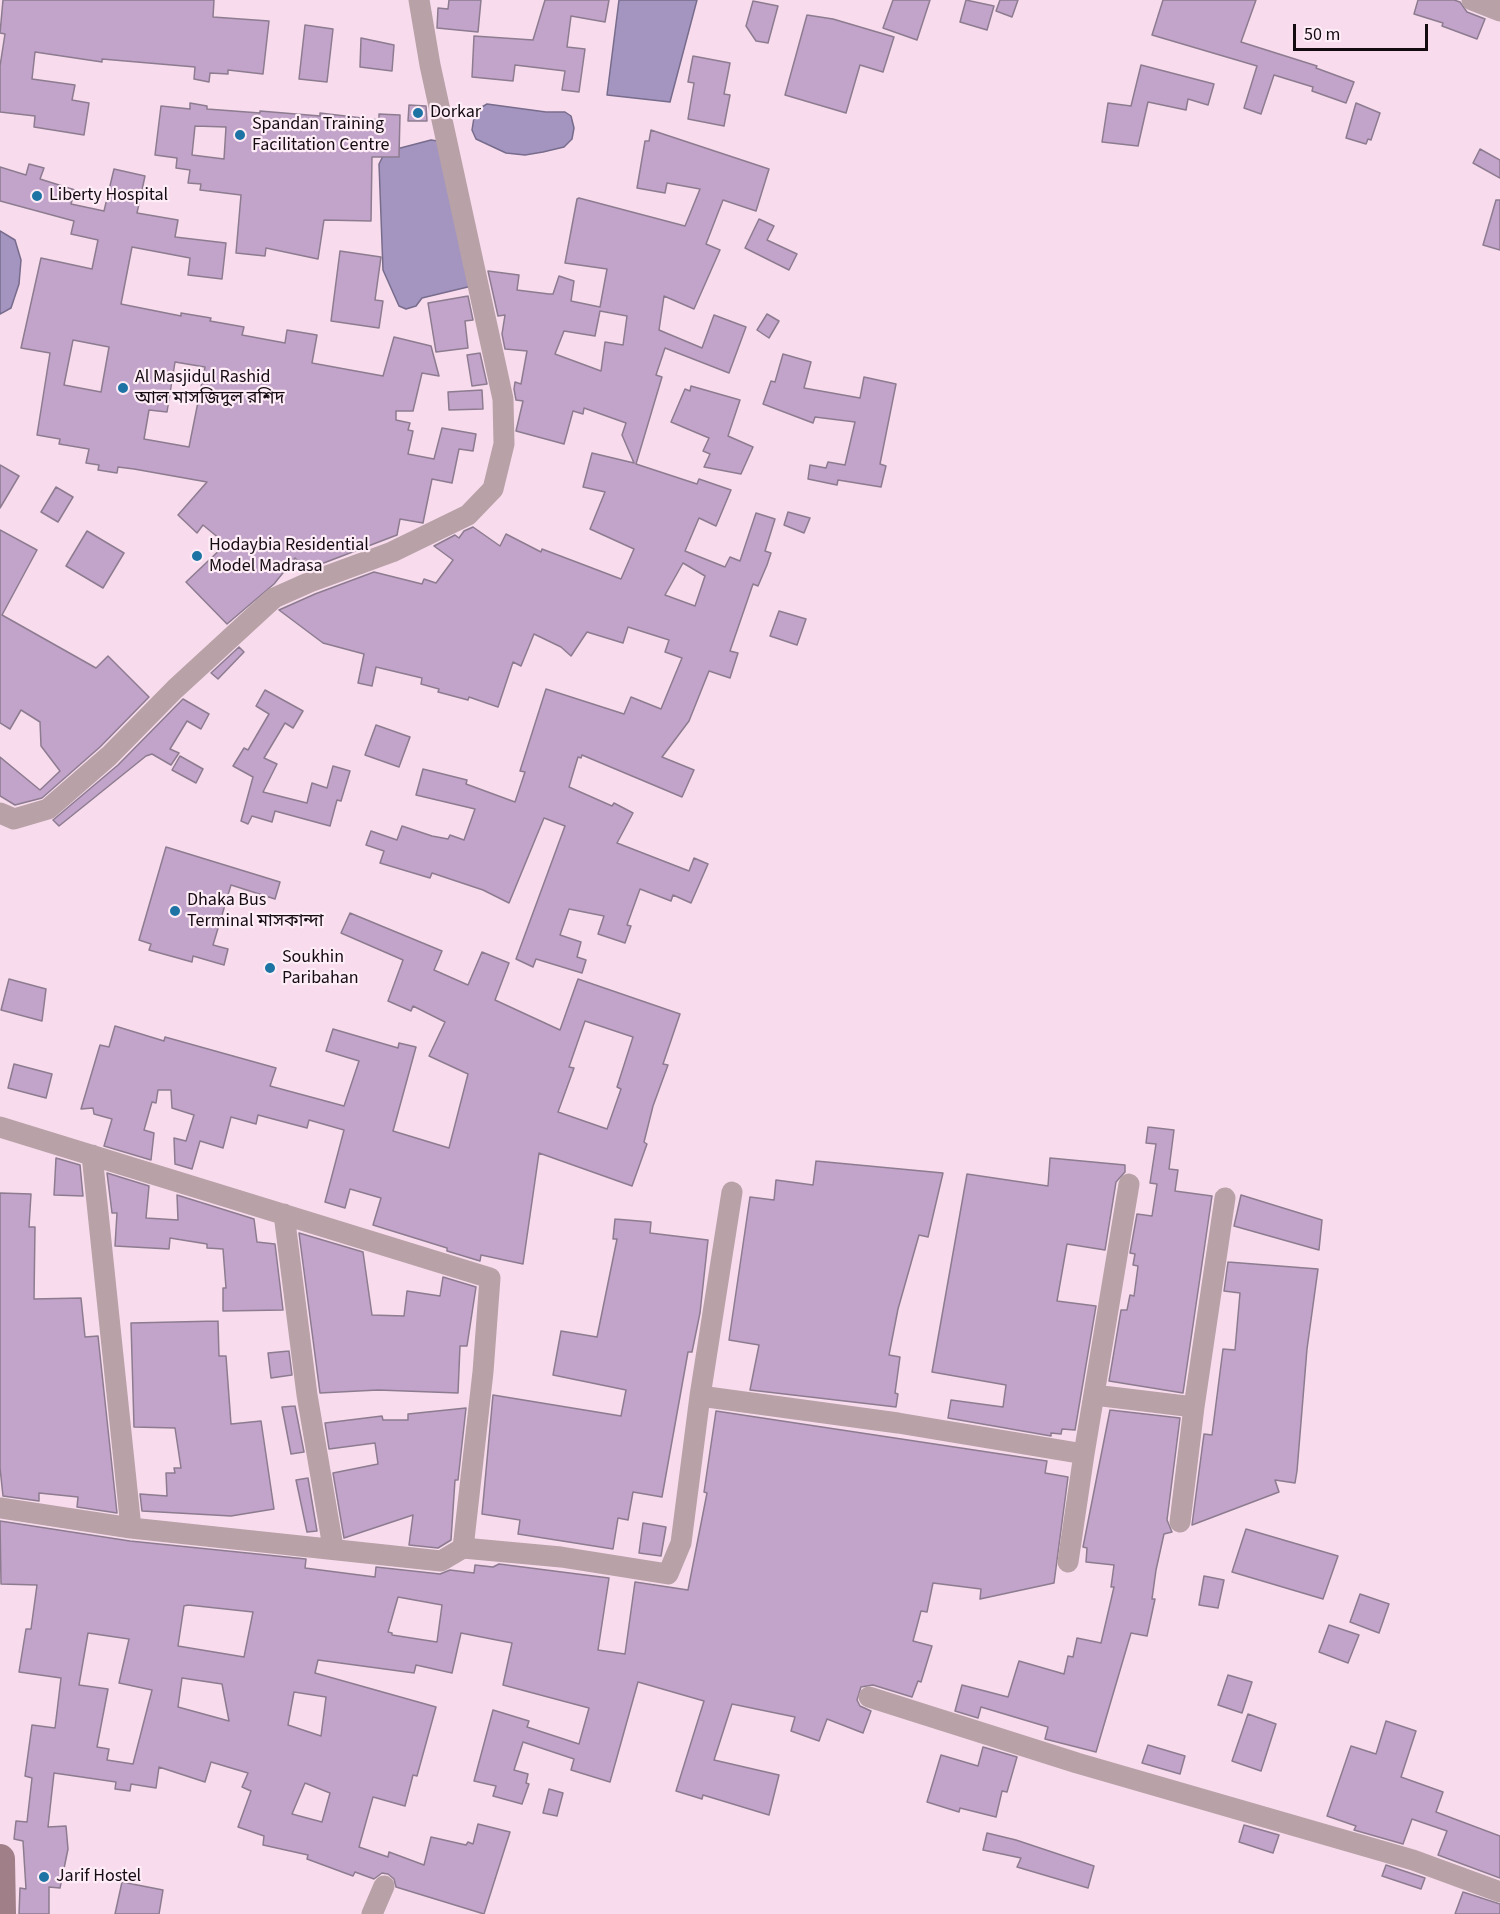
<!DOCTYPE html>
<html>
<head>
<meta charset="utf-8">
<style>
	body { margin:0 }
	#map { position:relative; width:1500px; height:1914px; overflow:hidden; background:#f8dced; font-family:"Source Sans 3",sans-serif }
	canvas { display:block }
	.scale { position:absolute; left:1293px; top:24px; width:135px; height:27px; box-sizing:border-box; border:3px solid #140b11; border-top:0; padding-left:8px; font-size:18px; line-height:21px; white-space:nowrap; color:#140b11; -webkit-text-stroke:4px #feedf7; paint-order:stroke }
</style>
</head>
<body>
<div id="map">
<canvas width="1500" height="1914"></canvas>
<div class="scale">50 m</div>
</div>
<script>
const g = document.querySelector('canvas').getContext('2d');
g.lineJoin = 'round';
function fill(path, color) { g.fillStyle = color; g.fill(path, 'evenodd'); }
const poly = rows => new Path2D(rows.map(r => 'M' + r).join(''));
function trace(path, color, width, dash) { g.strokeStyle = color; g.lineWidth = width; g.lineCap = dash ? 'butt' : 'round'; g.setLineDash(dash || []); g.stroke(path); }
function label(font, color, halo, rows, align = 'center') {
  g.font = font + ' "Source Sans 3","Noto Sans Bengali",sans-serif'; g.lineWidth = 4.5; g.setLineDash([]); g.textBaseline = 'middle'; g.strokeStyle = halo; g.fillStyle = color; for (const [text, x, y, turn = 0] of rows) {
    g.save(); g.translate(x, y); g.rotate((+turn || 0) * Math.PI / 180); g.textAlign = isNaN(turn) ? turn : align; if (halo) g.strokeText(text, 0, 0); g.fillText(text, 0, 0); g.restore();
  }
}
const water = poly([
	[619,0,697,0,670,102,607,95,619,0],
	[487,104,546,112,565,112,571,116,574,128,572,139,564,147,543,152,525,155,506,153,476,139,472,130,475,111,487,104],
	[431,140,438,141,476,285,422,298,416,306,406,309,399,306,383,270,379,164,385,152,431,140],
	[0,231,15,240,21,260,19,284,11,308,0,314,0,231]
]);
fill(water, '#a395c0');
trace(water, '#786c8c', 1.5);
const building = poly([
	[3,0,214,0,213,17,269,21,263,74,228,70,228,74,210,73,209,82,194,79,195,67,102,59,102,62,35,52,32,79,75,85,72,100,89,103,84,135,34,127,35,116,0,112,0,66,5,34,0,33,3,0],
	[449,0,481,0,478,32,437,28,438,8,448,9,449,0],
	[545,0,609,0,605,22,571,16,567,47,585,49,579,92,562,90,565,71,515,65,513,81,472,77,474,36,533,40,545,0],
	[893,0,930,0,917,40,883,28,893,0],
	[966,0,994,6,987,30,960,22,966,0],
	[1000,0,1018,0,1012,17,996,11,1000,0],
	[1163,0,1256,0,1241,42,1317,66,1316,68,1354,82,1346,103,1312,91,1313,87,1274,75,1261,114,1244,108,1257,66,1152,35,1163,0],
	[1418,0,1454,0,1460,2,1467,12,1485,19,1477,39,1442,26,1443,23,1414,14,1418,0],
	[753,1,778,6,768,43,756,41,746,26,753,1],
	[807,15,833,19,894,37,883,72,860,65,846,113,785,95,807,15],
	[305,25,333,29,327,82,299,79,305,25],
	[361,38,394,45,392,71,360,67,361,38],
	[693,56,730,63,724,94,730,95,724,126,688,119,694,83,688,82,693,56],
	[1141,65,1214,84,1208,105,1188,99,1186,110,1148,102,1138,146,1102,142,1108,103,1131,106,1141,65],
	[190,103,207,106,207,109,260,113,260,111,320,116,320,113,379,120,379,114,400,115,399,157,372,157,371,221,324,220,318,259,266,248,265,256,236,253,241,195,200,190,201,184,188,183,190,170,176,168,177,158,155,155,161,106,190,109,190,103],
	[195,126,226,127,224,159,192,155,195,126],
	[1356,103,1380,113,1371,140,1368,139,1366,144,1346,138,1356,103],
	[409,105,426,106,427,121,408,121,409,105],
	[651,130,769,169,756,211,723,200,706,244,720,250,694,309,664,296,659,330,702,348,714,315,746,327,729,373,665,348,656,375,662,377,636,464,697,484,699,479,731,490,716,526,699,518,685,551,725,567,730,557,740,561,756,513,775,519,765,551,771,553,767,565,758,586,753,584,730,651,738,653,730,678,709,671,689,721,662,757,694,770,682,797,582,755,581,758,578,757,569,787,612,806,614,803,633,813,617,843,689,871,694,858,708,864,691,903,673,895,671,901,640,889,627,925,631,926,625,943,598,934,604,916,569,909,560,935,581,942,577,957,586,960,582,973,536,959,533,967,516,959,565,826,544,818,509,903,483,890,432,873,430,878,380,863,384,851,366,845,371,831,397,840,402,826,432,836,448,839,450,835,464,840,475,809,416,795,423,769,467,780,466,784,515,802,525,772,520,771,546,689,624,714,631,697,661,709,682,658,665,652,669,640,628,627,623,643,587,632,571,656,561,647,534,634,521,666,513,662,498,707,469,697,468,700,438,692,439,689,421,684,422,678,376,667,372,686,358,683,364,654,323,643,279,610,315,594,374,572,422,584,424,579,436,583,453,560,434,546,455,535,459,538,464,531,473,527,500,546,506,534,541,552,542,549,621,579,634,549,590,529,605,492,583,487,592,453,634,463,622,435,626,423,584,408,583,414,573,411,564,444,516,431,523,401,516,400,514,389,515,382,521,384,527,351,505,349,502,334,505,315,498,316,488,271,519,275,517,290,549,294,553,294,559,276,574,281,571,301,600,307,607,269,565,263,577,199,579,198,685,226,700,189,667,183,665,193,637,188,645,141,649,141,651,130],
	[600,311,627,316,623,345,605,342,601,371,555,354,564,331,595,336,600,311],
	[683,563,705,576,695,606,665,595,683,563],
	[1480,149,1500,160,1500,178,1473,163,1480,149],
	[29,164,44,168,40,179,75,190,71,204,104,211,114,169,145,176,137,213,178,220,175,237,226,243,222,279,188,275,190,258,132,247,121,304,181,316,181,313,211,318,210,321,244,327,242,335,285,343,287,330,317,335,312,363,383,376,394,337,431,346,439,376,422,373,413,411,396,411,396,420,410,423,408,430,413,431,408,454,434,459,442,428,476,434,473,451,459,449,452,483,432,479,423,523,400,519,397,535,308,569,295,558,274,584,227,624,186,582,226,544,203,525,197,533,178,515,207,482,134,469,118,467,117,473,98,470,99,465,86,463,89,449,59,444,60,439,37,435,50,353,21,348,41,258,92,269,98,240,71,234,74,221,0,201,0,167,26,175,29,164],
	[73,340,109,347,101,392,64,385,73,340],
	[175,362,205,367,189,447,144,439,149,410,167,412,175,362],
	[1496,200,1500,200,1500,250,1483,245,1496,200],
	[759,219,774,226,767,240,797,254,789,270,745,248,759,219],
	[340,251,381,257,375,300,383,301,379,328,331,321,340,251],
	[468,296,473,320,465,321,468,348,436,352,428,303,468,296],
	[767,314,779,321,769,338,757,330,767,314],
	[480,353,487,384,472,386,467,355,480,353],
	[783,354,811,362,804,388,860,398,864,377,896,384,880,464,886,466,881,487,838,480,837,485,808,479,810,465,826,468,828,462,845,465,855,422,815,417,813,423,763,404,771,381,775,382,783,354],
	[691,386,740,400,728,436,753,447,741,474,704,467,710,454,703,451,709,438,671,422,685,389,690,391,691,386],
	[482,390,483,409,449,410,448,392,482,390],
	[0,465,19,476,0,508,0,465],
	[56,487,73,497,58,522,41,512,56,487],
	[788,512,810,518,804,533,784,525,788,512],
	[0,530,37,550,2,615,96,668,108,656,149,697,100,747,42,798,15,805,0,796,0,757,40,790,60,771,41,746,40,722,21,710,10,729,0,723,0,530],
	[87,531,124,553,103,588,66,566,87,531],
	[779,611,806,619,797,645,770,636,779,611],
	[239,647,244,652,218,679,211,673,239,647],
	[265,690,303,711,293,728,285,723,264,758,277,764,263,792,307,803,312,783,327,788,333,766,350,771,341,801,337,800,330,826,275,811,272,822,252,816,248,824,241,821,253,777,233,766,244,748,248,750,269,714,256,706,265,690],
	[183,699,209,714,201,729,187,721,170,749,179,753,171,765,152,754,146,756,59,826,53,820,118,765,183,699],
	[376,725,410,737,399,767,365,755,376,725],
	[180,756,203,769,196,783,172,770,180,756],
	[166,847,280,882,275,899,231,885,213,945,228,949,224,965,193,956,192,962,149,950,151,944,139,940,166,847],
	[350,913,442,951,434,970,468,985,482,952,509,963,495,1000,560,1030,578,979,680,1014,663,1064,668,1065,653,1106,644,1142,647,1144,632,1186,539,1153,523,1264,481,1255,480,1261,447,1251,447,1248,373,1225,381,1198,350,1189,345,1208,325,1202,344,1130,309,1120,307,1128,258,1115,256,1124,231,1117,223,1148,200,1141,192,1169,175,1164,174,1138,186,1141,194,1115,172,1108,171,1090,158,1090,156,1103,152,1102,144,1130,154,1133,151,1160,104,1146,112,1119,94,1114,93,1108,81,1109,100,1045,109,1047,115,1026,164,1041,165,1037,276,1068,270,1086,344,1106,359,1061,326,1051,333,1029,398,1048,399,1043,416,1047,393,1131,449,1148,468,1074,429,1056,445,1022,413,1006,411,1011,388,1001,403,960,341,933,350,913],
	[585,1021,633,1037,617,1087,621,1089,607,1129,558,1112,574,1068,569,1067,585,1021],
	[9,979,46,989,42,1021,1,1010,9,979],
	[14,1064,52,1074,46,1098,8,1088,14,1064],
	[1148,1127,1174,1130,1169,1169,1178,1170,1175,1191,1212,1196,1183,1393,1109,1381,1121,1310,1127,1310,1130,1295,1134,1296,1138,1266,1133,1265,1135,1254,1130,1253,1137,1214,1152,1216,1157,1184,1150,1183,1156,1144,1146,1143,1148,1127],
	[56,1158,80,1165,83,1196,54,1195,56,1158],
	[1050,1158,1125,1165,1125,1172,1116,1182,1105,1250,1067,1244,1057,1301,1096,1306,1075,1430,1062,1429,1061,1434,1051,1433,1051,1436,948,1418,951,1400,1003,1407,1006,1385,932,1372,967,1174,1048,1186,1050,1158],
	[816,1161,943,1173,928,1237,919,1235,898,1309,889,1355,900,1357,895,1393,898,1394,896,1407,750,1390,759,1345,729,1340,750,1197,774,1200,776,1180,813,1185,816,1161],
	[107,1173,149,1186,146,1218,178,1220,177,1195,254,1219,257,1242,275,1244,283,1310,223,1311,223,1288,226,1288,223,1249,207,1248,207,1244,170,1238,169,1249,115,1246,117,1213,112,1213,107,1173],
	[0,1193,31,1194,29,1227,35,1227,34,1299,81,1298,85,1337,98,1336,117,1513,77,1507,78,1497,39,1493,39,1501,3,1496,0,1468,0,1193],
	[1241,1195,1322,1220,1319,1250,1234,1226,1241,1195],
	[615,1219,651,1222,650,1233,708,1240,700,1313,692,1352,688,1352,662,1497,633,1492,628,1520,618,1518,613,1549,518,1534,520,1520,482,1514,493,1395,621,1416,626,1390,553,1375,561,1331,597,1337,617,1239,613,1239,615,1219],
	[299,1233,363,1252,372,1315,404,1316,407,1291,440,1296,443,1277,476,1287,467,1346,460,1346,458,1393,378,1390,320,1393,299,1233],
	[1228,1262,1318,1269,1307,1349,1297,1471,1295,1483,1275,1480,1279,1492,1192,1525,1204,1434,1212,1435,1223,1349,1235,1350,1240,1293,1224,1291,1228,1262],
	[218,1321,219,1356,226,1356,231,1424,261,1421,274,1509,231,1516,142,1511,140,1494,167,1496,166,1473,175,1473,174,1468,181,1468,175,1428,134,1427,131,1323,218,1321],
	[289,1351,292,1375,271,1378,268,1353,289,1351],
	[295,1406,304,1452,291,1454,282,1407,295,1406],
	[466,1408,458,1480,455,1480,451,1540,438,1548,409,1545,413,1515,344,1538,333,1473,378,1464,375,1443,329,1449,325,1423,382,1416,383,1420,408,1420,408,1414,466,1408],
	[1110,1410,1180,1418,1167,1520,1172,1532,1164,1534,1156,1570,1152,1599,1155,1599,1147,1636,1131,1633,1096,1752,1045,1739,1048,1727,981,1707,978,1718,955,1711,962,1685,1008,1697,1019,1661,1064,1674,1068,1656,1073,1657,1077,1638,1101,1643,1114,1587,1111,1587,1114,1565,1086,1562,1087,1548,1083,1547,1110,1410],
	[716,1411,1047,1461,1045,1473,1068,1477,1054,1583,980,1599,981,1589,933,1583,927,1612,921,1611,913,1641,932,1646,921,1682,918,1681,912,1697,873,1685,861,1687,857,1700,860,1706,871,1711,863,1733,827,1719,819,1741,791,1731,795,1717,732,1704,714,1760,779,1775,769,1815,703,1795,702,1799,676,1791,704,1701,638,1682,610,1782,571,1770,574,1759,523,1742,514,1770,528,1774,526,1783,529,1784,522,1804,493,1796,496,1786,474,1781,493,1710,529,1721,527,1727,579,1744,589,1708,503,1685,512,1643,461,1633,452,1673,416,1665,414,1673,318,1660,315,1673,436,1707,417,1776,413,1775,405,1806,373,1797,359,1847,388,1857,389,1852,424,1865,431,1837,466,1845,468,1842,473,1844,478,1824,510,1832,484,1914,396,1887,394,1879,388,1874,382,1873,374,1879,355,1872,353,1876,307,1859,308,1855,263,1845,264,1836,238,1827,251,1791,242,1787,248,1773,211,1762,205,1782,159,1767,156,1788,131,1784,130,1791,115,1789,116,1782,54,1773,48,1827,66,1826,68,1849,60,1888,49,1887,49,1914,19,1914,20,1888,26,1889,23,1841,14,1839,16,1821,27,1822,32,1778,25,1776,32,1725,55,1728,61,1678,19,1672,26,1629,31,1629,37,1585,1,1584,0,1521,130,1541,306,1559,305,1568,375,1577,376,1567,440,1574,450,1570,474,1573,475,1565,493,1567,499,1564,609,1578,598,1650,625,1654,635,1582,688,1590,707,1493,704,1492,716,1411],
	[398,1597,442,1605,437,1642,392,1635,392,1633,388,1632,398,1597],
	[188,1605,253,1612,244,1657,178,1646,184,1606,188,1605],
	[88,1633,129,1639,119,1683,152,1690,133,1764,107,1760,109,1749,97,1747,108,1689,79,1685,88,1633],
	[182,1678,222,1684,229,1721,178,1707,182,1678],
	[294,1692,326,1697,321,1736,288,1725,294,1692],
	[305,1783,330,1793,322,1822,292,1814,305,1783],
	[308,1478,317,1531,307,1532,296,1480,308,1478],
	[643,1523,666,1527,661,1556,639,1553,643,1523],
	[1246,1529,1338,1556,1323,1599,1232,1572,1246,1529],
	[1204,1576,1224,1580,1218,1608,1199,1605,1204,1576],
	[1360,1594,1389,1604,1379,1633,1350,1622,1360,1594],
	[1329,1625,1359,1635,1348,1663,1319,1652,1329,1625],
	[1228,1675,1252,1682,1242,1713,1218,1705,1228,1675],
	[1248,1714,1276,1724,1261,1771,1232,1761,1248,1714],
	[1386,1721,1416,1731,1401,1777,1443,1792,1436,1812,1500,1836,1500,1878,1438,1855,1447,1831,1412,1819,1403,1844,1354,1830,1356,1826,1327,1816,1351,1746,1376,1754,1386,1721],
	[1148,1745,1185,1756,1180,1774,1142,1763,1148,1745],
	[983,1747,1017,1757,1007,1792,1002,1791,996,1817,960,1808,959,1812,927,1802,941,1755,978,1766,983,1747],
	[549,1789,563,1793,557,1816,543,1813,549,1789],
	[1244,1825,1279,1835,1273,1853,1239,1842,1244,1825],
	[987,1833,1016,1840,1094,1866,1088,1888,1017,1867,1021,1858,983,1850,987,1833],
	[1386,1865,1425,1878,1421,1889,1382,1876,1386,1865],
	[122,1882,163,1890,159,1914,115,1914,122,1882],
	[1463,1892,1500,1904,1500,1914,1455,1914,1463,1892]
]);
fill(building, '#c2a3c9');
trace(building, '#8d7c90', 1.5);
trace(poly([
	[1472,0,1500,11],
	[0,813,14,819,48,809,109,756,175,689,274,598,310,582,392,552,468,515,493,489,504,444,503,399,430,65,419,0],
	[0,1127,490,1278,483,1372,463,1548],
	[92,1155,131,1528],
	[284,1214,307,1395,333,1547],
	[1094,1395,1194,1407,1225,1198],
	[700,1396,898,1423,1084,1454,1129,1184],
	[0,1508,131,1528,441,1561,463,1548,561,1557,668,1574,681,1543,700,1396,732,1192],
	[1180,1522,1194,1407],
	[1068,1562,1084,1454],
	[869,1697,1077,1763,1413,1860,1500,1892],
	[372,1914,384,1886]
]), '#b8a1a7', 21);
trace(poly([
	[0,1859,1,1914]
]), '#a17f88', 30);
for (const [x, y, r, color] of [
	[418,113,6,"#1d74a4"],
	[240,135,6,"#1d74a4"],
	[37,196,6,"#1d74a4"],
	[123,388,6,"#1d74a4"],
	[197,556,6,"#1d74a4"],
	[175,911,6,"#1d74a4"],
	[270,968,6,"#1d74a4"],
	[44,1877,6,"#1d74a4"]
]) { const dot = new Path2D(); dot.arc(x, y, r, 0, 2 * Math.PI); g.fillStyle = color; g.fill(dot); trace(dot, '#feedf7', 2); }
label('18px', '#140b11', '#feedf7', [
	["Dorkar",430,113],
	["Spandan Training",252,125],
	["Facilitation Centre",252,146],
	["Liberty Hospital",49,196],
	["Al Masjidul Rashid",135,378],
	["আল মাসজিদুল রশিদ",135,399],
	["Hodaybia Residential",209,546],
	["Model Madrasa",209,567],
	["Dhaka Bus",187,901],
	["Terminal মাসকান্দা",187,922],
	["Soukhin",282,958],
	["Paribahan",282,979],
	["Jarif Hostel",56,1877]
], 'left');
</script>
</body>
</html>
